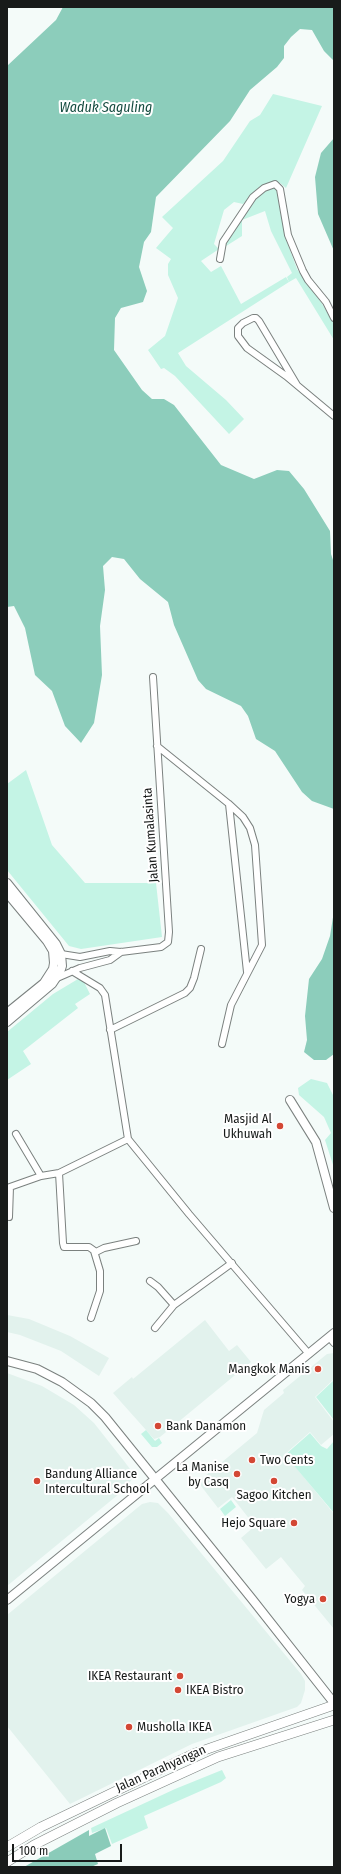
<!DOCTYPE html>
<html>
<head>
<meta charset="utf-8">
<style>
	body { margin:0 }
	#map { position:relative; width:341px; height:1874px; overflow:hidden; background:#f4fbf9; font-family:"Fira Sans Condensed",sans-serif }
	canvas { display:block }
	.frame { position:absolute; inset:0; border:8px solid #181b1a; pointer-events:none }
	.scale { position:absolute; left:12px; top:1844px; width:110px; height:18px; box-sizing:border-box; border:2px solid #181b1a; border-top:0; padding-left:5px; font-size:12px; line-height:14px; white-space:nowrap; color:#181b1a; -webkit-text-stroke:3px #fff; paint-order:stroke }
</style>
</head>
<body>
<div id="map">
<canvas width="341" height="1874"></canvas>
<div class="frame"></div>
<div class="scale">100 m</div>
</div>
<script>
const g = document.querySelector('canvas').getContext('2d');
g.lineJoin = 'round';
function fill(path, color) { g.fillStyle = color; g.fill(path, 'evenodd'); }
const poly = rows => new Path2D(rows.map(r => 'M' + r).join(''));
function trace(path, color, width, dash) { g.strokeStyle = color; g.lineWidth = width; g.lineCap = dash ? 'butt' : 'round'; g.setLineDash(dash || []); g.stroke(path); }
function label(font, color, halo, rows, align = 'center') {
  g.font = font + ' "Fira Sans Condensed",sans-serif'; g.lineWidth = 4; g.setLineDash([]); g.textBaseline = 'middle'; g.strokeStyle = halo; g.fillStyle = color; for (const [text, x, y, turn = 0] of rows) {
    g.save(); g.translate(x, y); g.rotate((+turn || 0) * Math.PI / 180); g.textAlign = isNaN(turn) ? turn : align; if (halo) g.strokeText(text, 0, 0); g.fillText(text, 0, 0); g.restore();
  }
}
fill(poly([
	[7,1315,29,1319,70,1336,109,1358,99,1376,61,1351,20,1335,7,1332],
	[205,1320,229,1351,237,1345,251,1362,160,1437,154,1439,113,1393,132,1377,133,1379],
	[334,1353,334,1379,315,1397,334,1422,334,1434,321,1445,310,1432,285,1454,334,1514,334,1629,302,1590,305,1586,281,1557,266,1569,241,1538,255,1526,232,1497,218,1508,198,1482,257,1433,264,1410,284,1393,283,1390,327,1354],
	[7,1373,42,1386,74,1405,94,1423,124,1461,130,1469,132,1479,125,1489,7,1586],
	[150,1502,158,1503,168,1513,301,1674,305,1681,305,1690,301,1703,297,1707,192,1744,70,1804,7,1726,7,1615,142,1504]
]), '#e2f2ed');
fill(poly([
	[273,94,322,106,286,188,280,183,271,182,259,189,243,204,234,202,224,210,214,244,219,249,201,261,211,272,221,266,241,304,286,277,289,282,178,353,186,366,226,400,244,419,229,434,175,376,164,368,161,369,148,350,165,336,178,298,168,275,168,264,171,259,156,248,173,228,162,217,223,161,250,121,260,115],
	[276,187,279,191,287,242,297,269,321,302,334,324,334,340,296,278,289,282,287,277,292,273,271,231,265,211,242,220,242,236,223,248,254,197,267,188],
	[26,770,52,845,85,883,156,883,162,937,81,949,69,946,7,870,7,784],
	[78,979,84,982,90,994,75,1004,78,1008,23,1051,31,1064,7,1080,7,1032,53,994],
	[311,1079,327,1083,334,1097,334,1168,325,1140,331,1133,324,1117,299,1095,298,1088],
	[334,1380,334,1420,316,1397],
	[146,1430,155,1441,159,1438,162,1443,157,1447,152,1447,141,1434],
	[310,1433,321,1446,327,1449,334,1441,334,1513,285,1455],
	[231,1500,236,1507,225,1516,220,1509],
	[222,1770,226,1778,221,1782,144,1816,148,1828,112,1844,106,1828,92,1833,91,1828,175,1789]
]), '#c4f4e5');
fill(poly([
	[105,1828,111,1846,95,1854,98,1864,91,1867,24,1867,89,1830,89,1836]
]), '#8acbb9');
fill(poly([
	[63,7,334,7,334,61,324,51,312,30,300,29,291,37,284,46,284,58,277,67,250,90,230,121,156,197,151,232,144,242,139,267,147,291,143,302,121,308,115,318,114,350,142,390,152,399,164,399,174,405,221,465,254,479,277,470,289,471,304,489,330,531,331,554,334,563,334,809,312,801,302,792,275,751,256,739,248,716,241,706,206,689,198,680,174,625,168,602,140,579,124,559,112,557,103,566,105,590,100,626,102,675,94,723,81,743,65,726,52,691,35,675,25,628,14,606,7,607,7,66,56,20],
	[334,138,334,251,318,214,315,177,321,153],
	[334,911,334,1054,326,1060,314,1060,304,1052,307,1040,305,1016,309,979,322,959,330,936]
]), '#8ccdbb');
const minor = poly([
	[220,259,223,242,253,197,264,188,275,184,280,189,288,235,303,271,308,280,326,302,334,318],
	[297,385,259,321,256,318,253,318,243,323,238,328,238,336,247,348,286,376,334,416],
	[157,746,229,804,243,817,250,828,255,845,262,945,231,1005,222,1044],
	[229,804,247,972],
	[58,955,61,954,80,957,110,951,121,952,161,947,168,942,169,932,153,677],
	[72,971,100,988,105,995,128,1139],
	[57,978,80,968,110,960,121,952],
	[110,1030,185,993,190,988,194,978,201,949],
	[16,1134,41,1176],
	[59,1173,63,1243,64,1247,89,1247,96,1252,104,1248,136,1241],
	[7,1188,41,1176,59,1173,128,1139,189,1214,309,1354],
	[9,1217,10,1187],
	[150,1281,158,1287,174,1305],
	[91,1318,100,1291,100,1271,94,1251],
	[155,1328,174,1305,232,1263],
	[329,1337,334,1343]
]);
const tertiary = poly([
	[7,883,56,944,61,954,62,966,60,972,52,984,7,1022],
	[7,893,47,941,53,951,54,963,53,969,44,983,7,1013],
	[290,1100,316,1142,334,1208],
	[7,1361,37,1369,62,1382,91,1403,105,1417,252,1599,334,1703],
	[7,1600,334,1333]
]);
const secondary = poly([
	[7,1847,41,1827,193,1754,334,1705],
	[7,1862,34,1845,117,1803,218,1757,334,1720]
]);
trace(minor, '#7b817f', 8);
trace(tertiary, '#7b817f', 10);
trace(secondary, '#7b817f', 10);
trace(minor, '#fff', 6);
trace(tertiary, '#fff', 8);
trace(secondary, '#fff', 9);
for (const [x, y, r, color] of [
	[280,1126,4,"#d34734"],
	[318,1369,4,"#d34734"],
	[158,1426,4,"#d34734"],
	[252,1460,4,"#d34734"],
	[237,1474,4,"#d34734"],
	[37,1481,4,"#d34734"],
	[274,1481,4,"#d34734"],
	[294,1523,4,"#d34734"],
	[323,1599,4,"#d34734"],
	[180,1676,4,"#d34734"],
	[178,1690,4,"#d34734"],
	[129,1727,4,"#d34734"]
]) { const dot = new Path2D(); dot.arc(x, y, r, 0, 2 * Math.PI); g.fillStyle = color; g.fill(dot); trace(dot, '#fff', 1.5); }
label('13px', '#181b1a', '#fff', [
	["Jalan Kumalasinta",151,835,-94],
	["Jalan Parahyangan",161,1769,-24]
]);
label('13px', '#181b1a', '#fff', [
	["Masjid Al",272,1119],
	["Ukhuwah",272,1134],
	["Mangkok Manis",310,1369],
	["Bank Danamon",166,1426,"left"],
	["Two Cents",260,1460,"left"],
	["La Manise",229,1467],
	["by Casq",229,1482],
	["Bandung Alliance",45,1474,"left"],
	["Intercultural School",45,1489,"left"],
	["Sagoo Kitchen",274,1495,"center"],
	["Hejo Square",286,1523],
	["Yogya",315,1599],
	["IKEA Restaurant",172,1676],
	["IKEA Bistro",186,1690,"left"],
	["Musholla IKEA",137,1727,"left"]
], 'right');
label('italic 14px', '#154c40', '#fff', [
	["Waduk Saguling",106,108]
]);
</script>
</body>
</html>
